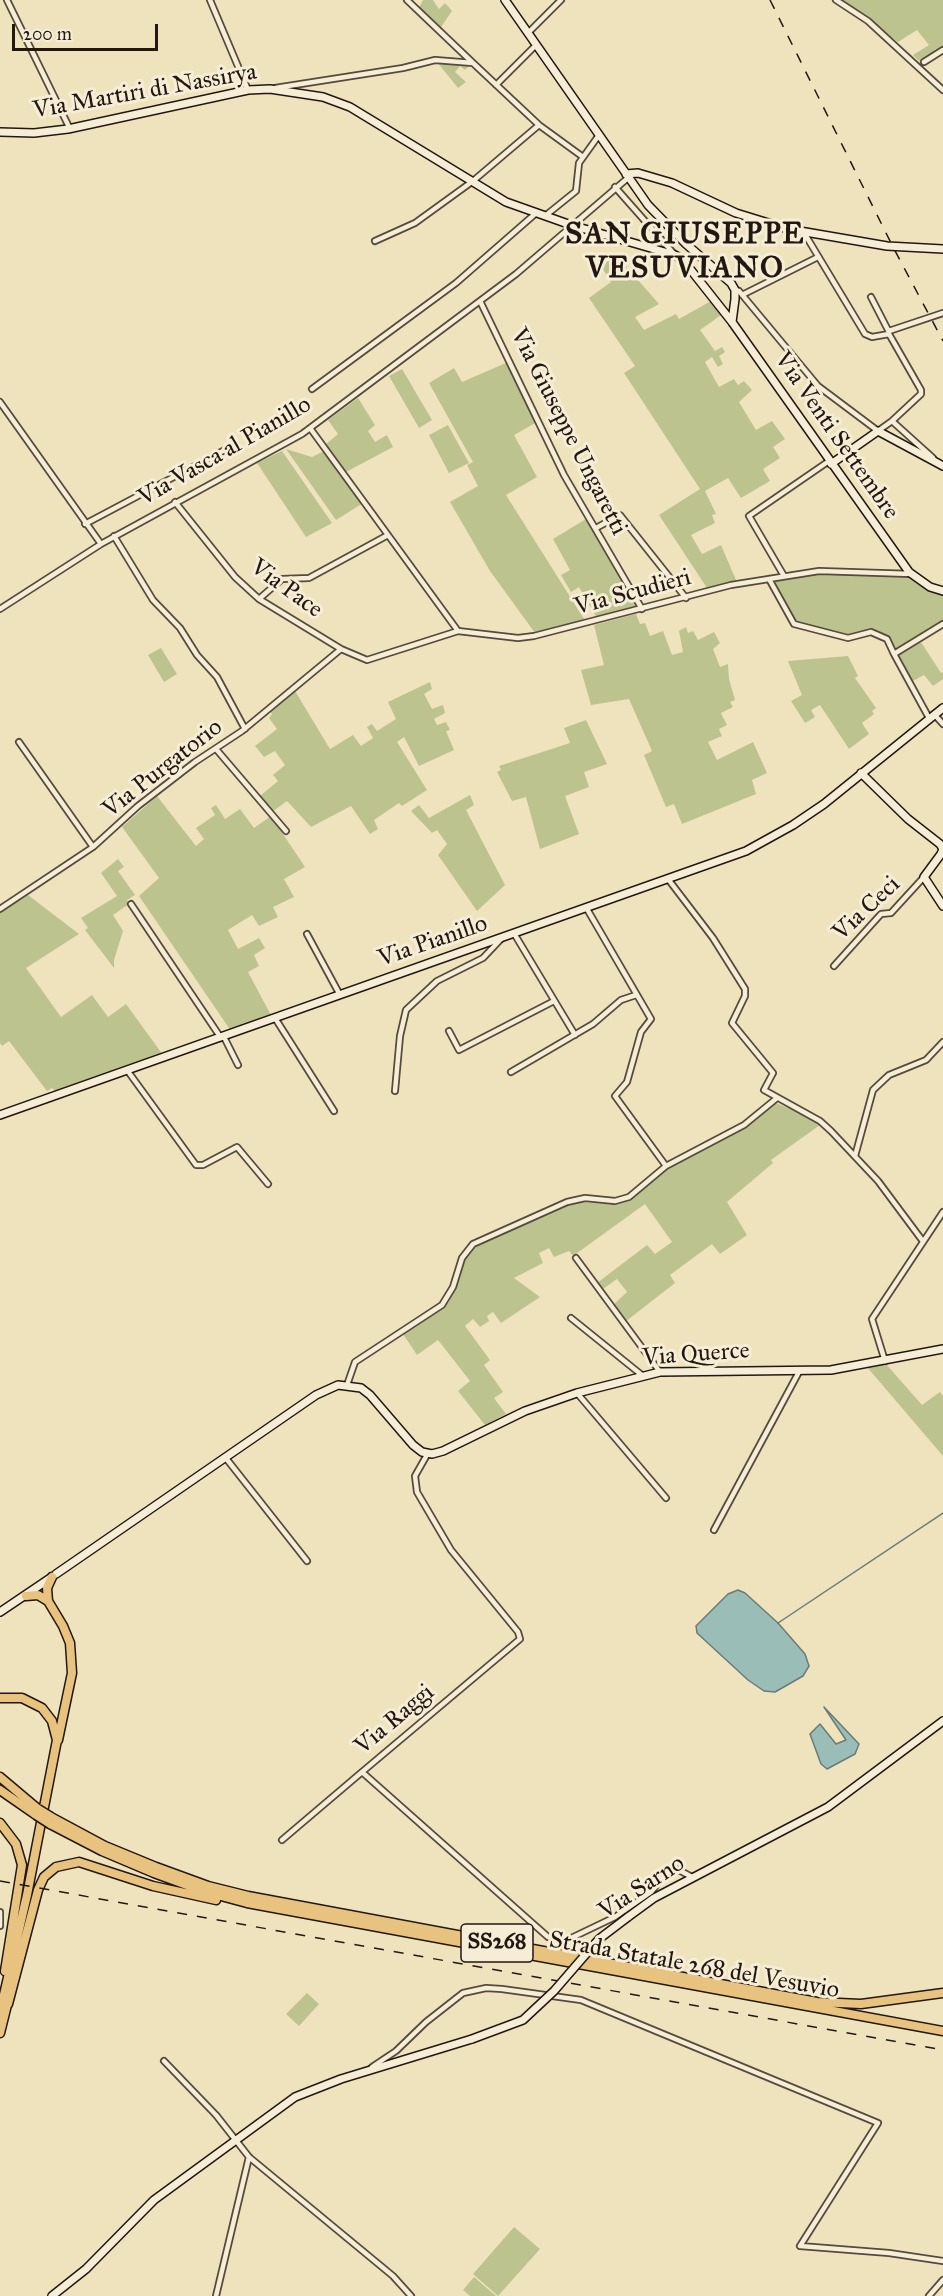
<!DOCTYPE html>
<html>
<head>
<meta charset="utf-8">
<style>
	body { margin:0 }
	#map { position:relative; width:943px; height:2296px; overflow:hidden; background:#efe3be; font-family:"IM FELL Great Primer",serif }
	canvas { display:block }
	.scale { position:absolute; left:12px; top:24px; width:146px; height:27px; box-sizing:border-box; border:3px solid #221711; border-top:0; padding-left:8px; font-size:18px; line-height:21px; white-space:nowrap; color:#221711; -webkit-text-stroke:4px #f5edd5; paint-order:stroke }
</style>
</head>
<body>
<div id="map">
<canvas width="943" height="2296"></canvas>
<div class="scale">200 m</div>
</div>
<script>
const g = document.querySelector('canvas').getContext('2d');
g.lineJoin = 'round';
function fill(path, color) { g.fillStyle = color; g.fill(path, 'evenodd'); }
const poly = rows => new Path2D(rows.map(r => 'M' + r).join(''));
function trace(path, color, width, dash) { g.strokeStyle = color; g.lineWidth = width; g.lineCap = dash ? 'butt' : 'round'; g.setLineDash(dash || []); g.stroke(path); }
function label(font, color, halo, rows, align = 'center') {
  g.font = font + ' "IM FELL Great Primer",serif'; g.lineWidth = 6; g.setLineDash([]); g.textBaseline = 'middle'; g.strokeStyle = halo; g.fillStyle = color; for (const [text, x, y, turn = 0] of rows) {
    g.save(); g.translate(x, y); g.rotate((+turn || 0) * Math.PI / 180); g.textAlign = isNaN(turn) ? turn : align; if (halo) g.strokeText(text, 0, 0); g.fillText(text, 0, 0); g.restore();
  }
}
fill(poly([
	[423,0,433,0,439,9,445,3,452,11,441,27,418,9],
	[842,0,943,0,943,47,919,61,913,55,929,45,917,30,898,42],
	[437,62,469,66,465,70,460,66,455,72,466,82,458,88],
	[616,255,659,304,635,317,644,330,676,314,679,319,711,301,721,315,700,330,715,351,722,347,725,352,719,356,723,364,718,367,712,357,705,362,719,387,734,379,738,385,744,381,752,390,739,402,756,430,772,421,785,439,773,447,780,458,763,469,770,481,741,498,728,478,705,491,716,514,712,515,715,523,691,535,702,554,721,545,736,580,707,588,659,515,700,489,624,373,635,366,589,298,611,282,601,266],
	[508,362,537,422,514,435,537,477,506,495,586,622,535,633,490,571,450,502,478,486,467,465,473,462,429,383,454,368,462,382],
	[402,369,432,420,419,428,389,376],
	[358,398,375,425,368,431,375,442,387,435,393,447,346,472,325,445,338,434,328,420],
	[448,425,469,463,449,473,429,435],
	[286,449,312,457,324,451,363,503,336,520],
	[282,451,332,523,306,537,257,463],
	[586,519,637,608,597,618,579,587,571,592,561,575,570,570,553,539],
	[819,573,911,576,943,593,943,622,895,651,889,637,871,629,848,636,795,623,772,580],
	[636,614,640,624,645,623,650,636,663,631,672,655,683,652,679,631,686,627,688,633,693,631,698,640,714,632,720,643,713,649,720,667,728,664,729,679,735,700,730,702,733,707,721,713,727,725,719,729,722,736,708,742,717,760,753,742,767,773,752,780,756,794,682,824,674,804,666,807,644,755,652,751,629,699,591,705,581,670,604,665,594,625],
	[921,642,941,673,943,672,943,679,933,686,924,675,911,682,897,656],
	[161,648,177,674,164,682,148,655],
	[848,656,858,676,855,678,876,708,872,711,874,714,862,723,869,734,849,749,820,705,811,710,815,717,805,723,791,701,802,695,788,661],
	[430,682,432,689,424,694,432,709,443,705,445,713,434,719,437,725,446,722,450,730,446,731,454,750,419,766,404,737,397,742,427,790,402,806,399,803,374,820,378,829,370,834,351,806,311,827,287,801,272,812,260,796,278,781,273,775,285,765,275,751,264,757,255,746,277,729,269,718,272,714,270,711,295,691,330,749,353,735,361,746,373,738,367,727,372,724,377,731,396,719,388,702],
	[586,720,607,764,584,772,589,787,565,796,579,834,540,849,526,797,512,801,497,772,501,770,499,766,570,743,564,728],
	[470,795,474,805,466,810,505,885,477,911,438,855,447,844,437,830,432,833,411,811,419,805,429,818],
	[157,796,196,846,204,839,196,828,215,815,211,808,216,805,225,819,240,809,254,828,271,816,305,867,284,879,294,897,273,907,278,917,259,926,252,915,228,930,238,949,259,938,265,948,254,955,259,966,248,972,272,1017,231,1031,139,896,159,878,122,827],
	[118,859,124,867,118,871,135,895,127,900,129,904,113,915,123,931,114,960,114,968,85,930,88,928,81,918,117,896,101,873],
	[28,895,79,934,26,968,61,1017,92,995,108,1017,126,1004,163,1055,56,1092,52,1088,47,1091,9,1041,2,1046,0,1043,0,912],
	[776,1103,805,1115,820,1125,771,1160,773,1163,727,1202,747,1235,720,1254,712,1244,670,1275,675,1283,625,1322,612,1306,627,1292,617,1279,603,1289,597,1283,647,1245,655,1254,672,1242,645,1204,573,1256,569,1251,554,1257,549,1248,539,1253,543,1263,514,1278,540,1297,501,1323,493,1312,487,1316,489,1321,480,1327,473,1319,465,1326,490,1360,484,1365,503,1392,494,1398,506,1414,485,1425,458,1391,470,1381,438,1340,417,1355,403,1334,449,1302,467,1254,481,1243,562,1207,581,1202,610,1204,628,1200,664,1170,746,1127],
	[886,1364,922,1405,940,1392,943,1396,943,1456,867,1367],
	[307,1993,319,2004,299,2026,286,2014],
	[514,2227,540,2249,498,2296,473,2274],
	[474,2277,496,2296,470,2296,463,2290]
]), '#bdc38f');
const water = poly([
	[738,1590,745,1593,778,1623,805,1654,809,1666,803,1676,775,1692,764,1691,748,1680,697,1633,696,1626,728,1594,738,1590],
	[824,1707,859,1744,855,1754,827,1769,821,1764,810,1734,820,1724,836,1744,846,1740,824,1707]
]);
fill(water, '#9bbdb8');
trace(water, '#6b7b75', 1.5);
trace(poly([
	[778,1623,943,1513]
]), '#6b7b75', 1.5);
const street = poly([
	[7,0,70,129],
	[210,0,248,90],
	[407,0,472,62],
	[836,0,868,21,943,90],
	[528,33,561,0],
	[924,62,943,50],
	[496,85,536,45],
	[275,88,403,68,435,60,473,63,539,125,583,157],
	[615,187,675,255],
	[545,216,576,191,579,163,599,135],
	[375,241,415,223,473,181,539,125],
	[735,290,739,291,818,386,878,431,892,421,921,394,921,390,889,334,872,337,865,334,803,231],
	[742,295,818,257],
	[871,297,889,332],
	[480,301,564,475,642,609],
	[889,331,943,313],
	[312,389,456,283,535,214],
	[0,402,101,544],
	[892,421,933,458],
	[310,428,458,631],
	[175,502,235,577,259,599,341,649,367,660,458,631,518,638,534,636,731,585,819,571,912,574],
	[85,524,236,444],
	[596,528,620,515,686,598],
	[114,536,153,600,180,628,197,655,217,677,245,729],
	[784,576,749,516,829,461],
	[769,579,794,624,848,638,871,632,887,639,894,654,943,624],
	[259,599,282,579,309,578,388,535],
	[0,609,101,544,302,434,516,274,629,177],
	[894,654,929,718],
	[934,714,943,724],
	[19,742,93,847],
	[216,749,286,831],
	[668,879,713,938,745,989,745,996,732,1023,773,1073,764,1090,820,1121,831,1131,878,1181,922,1240],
	[131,904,221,1038],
	[0,909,93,847,138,806,195,762,242,731,341,649],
	[587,909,651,1019,641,1032,627,1082,615,1096,666,1166],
	[307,934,340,995],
	[515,935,575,1035],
	[834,966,881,914,891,913,924,877],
	[275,1018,334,1111],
	[449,1031,459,1050,554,1001],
	[224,1037,238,1065],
	[127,1070,196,1165,203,1165,237,1147,268,1184],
	[511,1072,593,1024,621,1000,636,995],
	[395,1091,400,1036,406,1010,437,981,483,958,501,939],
	[855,1156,873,1090,889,1075,926,1060,943,1042],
	[576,1258,660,1372],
	[571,1318,643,1376],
	[885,1361,872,1319,943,1212],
	[347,1385,355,1362,442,1305,453,1287,462,1258,473,1244,567,1202,585,1198,615,1201,629,1197,666,1166,744,1125,777,1098],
	[577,1393,666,1498],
	[428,1453,415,1476,417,1492,451,1550,518,1632,520,1639,362,1772,548,1937,567,1940,615,1917,651,1892,668,1870,675,1868,692,1877],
	[225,1457,307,1561],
	[714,1530,800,1370],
	[282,1840,362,1772],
	[0,1912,0,1926],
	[164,2061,216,2115,249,2157,393,2276,411,2296],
	[372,2067,396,2051,426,2022,463,1993,486,1988,502,1989,581,2000,878,2123,800,2246,889,2253,943,2261],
	[216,2296,249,2157],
	[929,2296,943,2280]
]);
const secondary = poly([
	[505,0,648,205,686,244,731,283,735,290,735,299,732,322],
	[0,132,34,133,68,129,248,90,270,89,323,97,350,107,506,202,571,225,675,255,683,260,732,322,909,572,930,587,943,591],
	[626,174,638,173,672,183,736,213,788,229,887,246,943,249],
	[831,464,878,431,943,466],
	[861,773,908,819,940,844,943,849,941,854,924,877,943,906],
	[0,1115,746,851,793,825,824,804,943,708],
	[56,1574,316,1395,338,1385,361,1388,370,1395,413,1445,422,1452,432,1454,443,1451,525,1411,577,1393,660,1372,831,1370,943,1349],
	[0,1612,52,1577],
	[628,1917,654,1898,828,1807,943,1721],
	[52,2296,86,2269,154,2200,295,2097,341,2079,472,2039]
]);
const highway = poly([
	[26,1596,38,1595,48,1601,63,1626,70,1643,72,1673,58,1740],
	[48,1601,47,1588,52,1577],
	[0,1698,22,1698,42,1708,52,1721,57,1740,27,1895,0,2012],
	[0,1777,38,1809],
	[0,1790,36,1815],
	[51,1817,105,1846,156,1867,208,1886,248,1896,817,2002,861,2004,943,1993],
	[0,1823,16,1844,22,1865,5,1971],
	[50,1824,102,1851,154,1873,206,1892,247,1903,943,2031],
	[8,2004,38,1890,44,1877,56,1867,79,1862,153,1886,216,1900],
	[0,2033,7,2005]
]);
trace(street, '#554a3c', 8);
trace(secondary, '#221711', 10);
trace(highway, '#221711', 11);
trace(street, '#f5edd5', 4.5);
trace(secondary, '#f5edd5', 7);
trace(highway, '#e8c27f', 8);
trace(poly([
	[770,0,893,247,943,341],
	[0,1881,943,2050]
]), '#221711', 1.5, [10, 10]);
const secondaryBridge = poly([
	[472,2039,523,2020,554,1991,599,1939,628,1917]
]);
const highwayBridge = poly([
	[38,1809,51,1817],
	[36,1815,50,1824]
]);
trace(secondaryBridge, '#221711', 10, []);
trace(highwayBridge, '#221711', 11, []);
trace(secondaryBridge, '#f5edd5', 7);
trace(highwayBridge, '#e8c27f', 8);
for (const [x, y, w] of [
	[497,1943,72]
]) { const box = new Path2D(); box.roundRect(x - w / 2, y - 19, w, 38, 4.5); g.fillStyle = '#f5edd5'; g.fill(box); trace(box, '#221711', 1.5); }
label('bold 22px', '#221711', null, [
	["SS268",497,1943]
]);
label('24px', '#221711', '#f5edd5', [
	["Via Martiri di Nassirya",145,92,-10],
	["Via Giuseppe Ungaretti",568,432,63],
	["Via Venti Settembre",836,436,55],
	["Via Vasca al Pianillo",225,452,-30],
	["Via Pace",286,589,36],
	["Via Scudieri",633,593,-15],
	["Via Purgatorio",163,769,-38],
	["Via Ceci",867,909,-43],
	["Via Pianillo",433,942,-19],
	["Via Querce",696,1355,-4],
	["Via Raggi",395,1720,-40],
	["Via Sarno",642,1888,-33],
	["Strada Statale 268 del Vesuvio",694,1966,10]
]);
g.letterSpacing = '1.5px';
label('bold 30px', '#221711', '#f5edd5', [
	["SAN GIUSEPPE",685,236],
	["VESUVIANO",685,270]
]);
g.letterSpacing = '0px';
</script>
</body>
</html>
